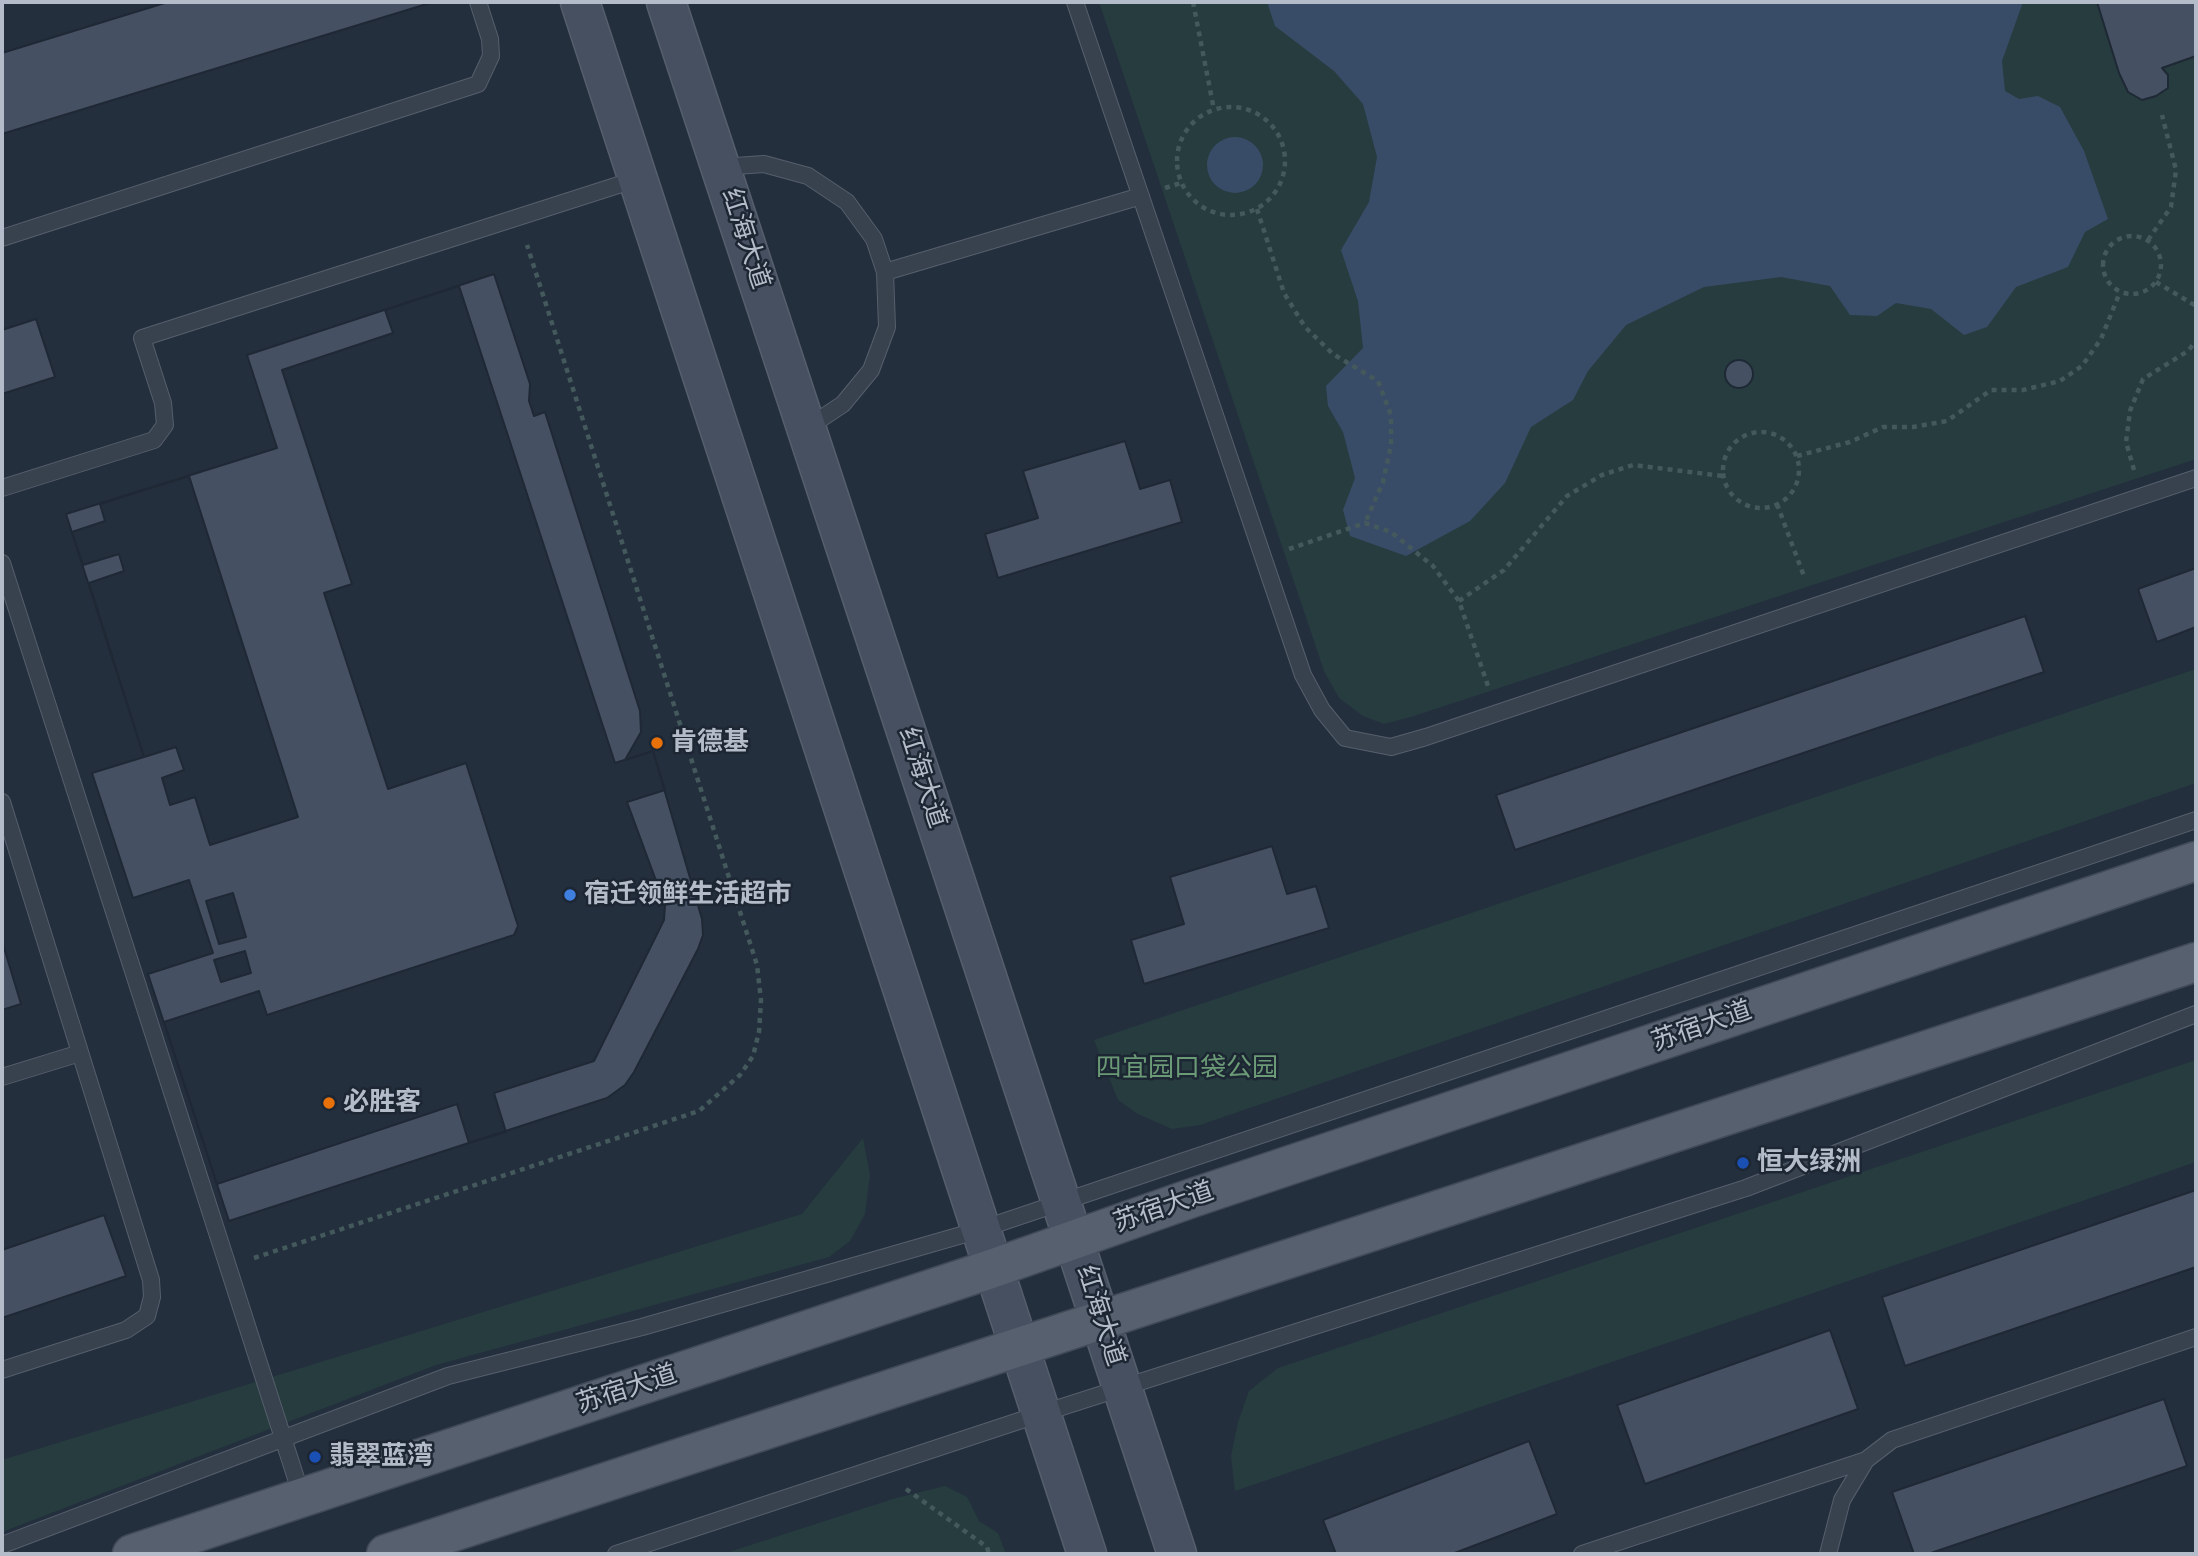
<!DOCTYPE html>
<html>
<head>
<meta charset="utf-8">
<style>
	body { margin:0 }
	#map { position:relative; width:2198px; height:1556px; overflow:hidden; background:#242f3e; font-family:Signika,sans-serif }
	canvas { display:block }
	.frame { position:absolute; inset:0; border:4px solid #b4bcc9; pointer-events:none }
</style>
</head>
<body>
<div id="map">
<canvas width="2198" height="1556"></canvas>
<div class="frame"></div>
</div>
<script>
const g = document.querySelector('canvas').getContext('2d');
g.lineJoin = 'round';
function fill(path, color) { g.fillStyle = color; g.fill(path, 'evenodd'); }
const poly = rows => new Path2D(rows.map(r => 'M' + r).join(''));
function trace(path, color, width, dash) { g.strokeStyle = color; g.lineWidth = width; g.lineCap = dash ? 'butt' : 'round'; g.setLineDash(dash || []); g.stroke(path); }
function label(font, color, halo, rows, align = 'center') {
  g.font = font + ' Signika,"Noto Sans SC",sans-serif'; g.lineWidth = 5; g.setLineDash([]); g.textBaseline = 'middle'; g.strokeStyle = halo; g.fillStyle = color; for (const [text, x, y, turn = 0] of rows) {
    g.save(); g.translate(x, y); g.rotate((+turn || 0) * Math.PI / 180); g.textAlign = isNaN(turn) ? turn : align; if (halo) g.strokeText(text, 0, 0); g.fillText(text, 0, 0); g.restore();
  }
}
fill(poly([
	[1099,2,2196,2,2196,459,1414,716,1384,724,1363,716,1339,698,1324,671],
	[2196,669,2196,783,1200,1125,1172,1129,1138,1114,1118,1100,1094,1040],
	[2196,1060,2196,1162,1235,1491,1231,1456,1238,1422,1249,1391,1278,1368],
	[863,1138,870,1175,865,1214,850,1241,829,1257,436,1365,2,1532,2,1460,802,1214],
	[945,1486,967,1497,979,1521,998,1533,1006,1554,723,1554,896,1498]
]), '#263c3f');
fill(poly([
	[1267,2,2023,2,2002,61,2005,91,2019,99,2038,96,2060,107,2084,151,2108,219,2085,232,2068,267,2016,287,1987,327,1964,335,1931,309,1896,303,1877,316,1850,315,1830,286,1781,277,1704,287,1626,325,1588,371,1573,400,1531,427,1505,483,1470,521,1406,556,1350,536,1343,510,1355,478,1343,432,1328,406,1326,386,1363,348,1358,301,1341,250,1369,202,1377,157,1363,104,1334,71,1275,26],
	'1207 165a28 28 0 1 1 56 0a28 28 0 1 1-56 0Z'
]), '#394c67');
const building = poly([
	[168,2,430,2,430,3,2,134,2,53,168,2],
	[2097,2,2196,2,2196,56,2162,68,2168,75,2168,88,2156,96,2142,100,2128,92,2119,73,2097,2],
	[494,274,530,384,529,401,534,416,545,412,640,711,641,732,625,760,653,751,702,919,703,935,698,949,634,1072,625,1085,607,1098,229,1221,148,974,213,953,189,880,133,898,92,773,144,757,66,514,277,448,247,355,494,274],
	[459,286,615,763,653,751,665,790,627,802,665,905,664,920,594,1061,494,1093,506,1132,469,1143,457,1104,217,1184,164,1022,259,991,267,1015,514,935,518,926,466,763,388,789,324,593,352,584,282,370,393,333,385,310,459,286],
	[36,319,55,377,2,394,2,330,36,319],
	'1725 374a14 14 0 1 1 28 0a14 14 0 1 1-28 0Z',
	[1125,441,1140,489,1170,480,1182,522,998,578,985,534,1038,518,1023,471,1125,441],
	[189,476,298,817,210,845,195,797,170,805,162,778,184,770,176,747,144,757,89,583,124,571,119,554,83,565,72,532,105,521,100,504,189,476],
	[2196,568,2196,627,2157,642,2138,589,2196,568],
	[2025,616,2044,672,1515,850,1496,795,2025,616],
	[1272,846,1287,894,1316,886,1329,928,1144,984,1131,940,1184,924,1170,877,1272,846],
	[233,893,246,937,219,944,206,901,233,893],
	[2,941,21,1004,2,1010,2,941],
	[245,951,251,973,221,982,214,960,245,951],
	[2196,1190,2196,1267,1905,1366,1882,1297,2196,1190],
	[104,1215,126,1276,2,1318,2,1250,104,1215],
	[1830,1330,1858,1409,1645,1484,1617,1405,1830,1330],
	[2164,1399,2187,1466,1928,1554,1914,1554,1892,1492,2164,1399],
	[1529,1441,1557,1514,1452,1554,1336,1554,1323,1520,1529,1441]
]);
fill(building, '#455162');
trace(building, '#1f2835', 2);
const service = poly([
	[1075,2,1303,675,1322,710,1345,738,1391,747,1426,737,2196,478],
	[721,167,764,164,808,176,847,202,874,239,885,272,887,327,871,370,843,404,807,428],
	[2,238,478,84,491,56,490,39,478,2],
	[885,272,1141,196],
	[2,488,154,440,165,425,163,403,142,338,637,179],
	[2,563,302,1497],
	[2,802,151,1280,152,1297,147,1316,126,1330,2,1370],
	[2,1077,80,1053],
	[2,1545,448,1376,642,1327,979,1230,2196,820],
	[616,1554,1040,1414,1746,1188,2196,1014],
	[1582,1554,1866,1460],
	[1828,1554,1842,1500,1866,1460,1892,1440,2196,1337]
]);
const secondary = poly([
	[580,2,1087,1554],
	[666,2,1177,1554]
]);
const primary = poly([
	[132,1554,991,1269,1192,1198,2196,861],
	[386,1554,2196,962]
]);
trace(service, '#565f6c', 18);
trace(secondary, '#565f6c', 41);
trace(primary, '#414a57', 41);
trace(poly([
	[1193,2,1214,110],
	'1177 161a54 54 0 1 1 108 0a54 54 0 1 1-108 0Z',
	[1165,188,1181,183],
	[1257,209,1284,293,1305,327,1333,354,1378,381,1391,415,1391,445,1383,482,1365,523],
	'2103 265a29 29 0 1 1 58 0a29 29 0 1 1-58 0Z',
	[2148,240,2171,207,2176,170,2162,115],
	[2156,282,2196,306],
	'1723 470a38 38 0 1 1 76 0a38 38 0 1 1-76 0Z',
	[1797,456,1850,442,1883,427,1913,427,1947,421,1991,390,2023,390,2060,381,2082,366,2101,339,2120,292],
	[2134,470,2126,442,2130,411,2143,379,2188,351,2196,341],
	[1777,504,1805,579],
	[1289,549,1365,523,1391,532,1433,566,1459,601,1488,686],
	[1459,601,1504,570,1567,496,1602,475,1633,465,1723,476],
	[254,1258,699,1111,740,1075,753,1056,759,1032,761,1000,757,965,527,245],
	[906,1489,987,1547,989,1554]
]), '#44595c', 4.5, [5, 5]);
trace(service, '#38414e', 16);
trace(secondary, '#465061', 38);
trace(primary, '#56606e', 38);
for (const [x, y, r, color] of [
	[657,743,7,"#e8710a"],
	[570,895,7,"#3f7fe0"],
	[329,1103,7,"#e8710a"],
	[1743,1163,7,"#1a4fb4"],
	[315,1457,7,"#1a4fb4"]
]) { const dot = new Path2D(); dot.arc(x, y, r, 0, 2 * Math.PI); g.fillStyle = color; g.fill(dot); trace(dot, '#1d2633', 2.5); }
label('26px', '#b4bcc9', '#1d2633', [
	["红海大道",745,239,72],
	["红海大道",922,778,72],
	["苏宿大道",1702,1027,-19],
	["苏宿大道",1164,1208,-19],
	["红海大道",1100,1316,72],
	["苏宿大道",627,1390,-18]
]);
label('bold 26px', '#b4bcc9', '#1d2633', [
	["肯德基",671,743],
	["宿迁领鲜生活超市",584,895],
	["必胜客",343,1103],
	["恒大绿洲",1757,1163],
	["翡翠蓝湾",329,1457]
], 'left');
label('26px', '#6b9a76', '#1d2633', [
	["四宜园口袋公园",1187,1069]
]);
</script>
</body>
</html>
